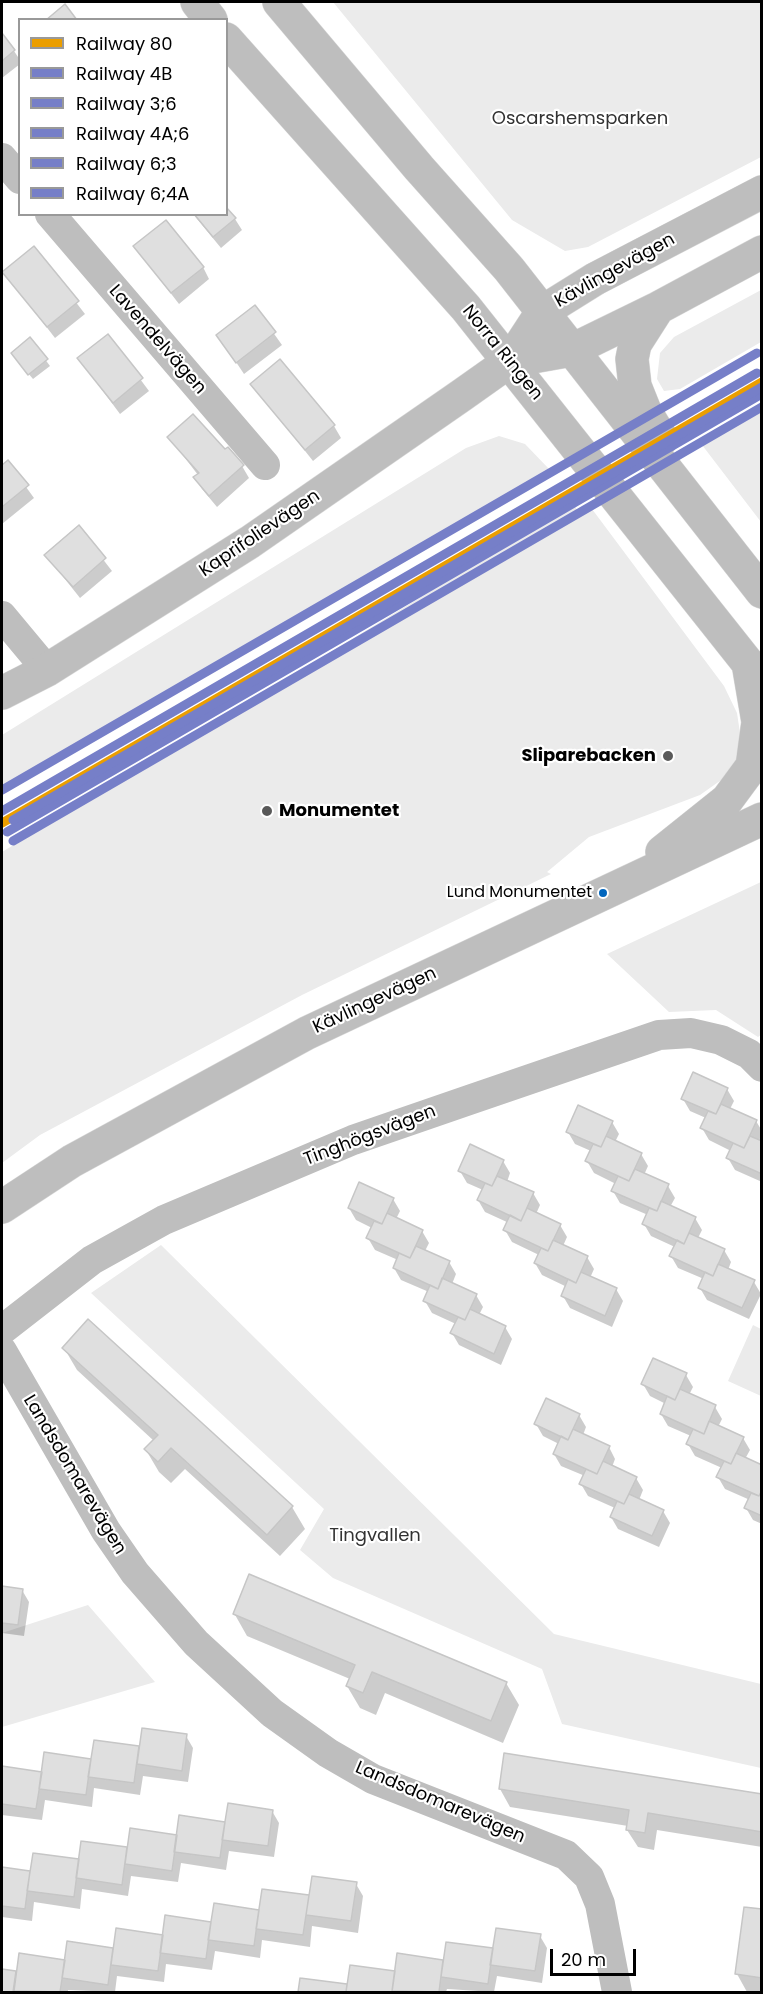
<!DOCTYPE html>
<html>
<head>
<meta charset="utf-8">
<style>
	body { margin:0 }
	#map { position:relative; width:763px; height:1994px; overflow:hidden; background:#fff; font-family:Poppins,sans-serif }
	canvas { display:block }
	.frame { position:absolute; inset:0; border:3px solid #000; pointer-events:none }
	.legend { position:absolute; left:18px; top:18px; width:210px; height:198px; box-sizing:border-box; background:#fff; border:2px solid #999; margin:0; padding:8px 10px; list-style:none; font-size:18px; color:#000 }
	.legend li { display:flex; align-items:center; gap:12px; height:30px }
	.legend b { width:30px; border:2px solid #999 }
	.scale { position:absolute; left:550px; top:1949px; width:86px; height:27px; box-sizing:border-box; border:3px solid #000; border-top:0; padding-left:8px; font-size:18px; line-height:21px; white-space:nowrap; color:#000; -webkit-text-stroke:4px #fff; paint-order:stroke }
</style>
</head>
<body>
<div id="map">
<canvas width="763" height="1994"></canvas>
<div class="frame"></div>
<ul class="legend">
<li><b style="height:8px;background:#eb9e00"></b>Railway 80</li>
<li><b style="height:8px;background:#767fc8"></b>Railway 4B</li>
<li><b style="height:8px;background:#767fc8"></b>Railway 3;6</li>
<li><b style="height:8px;background:#767fc8"></b>Railway 4A;6</li>
<li><b style="height:8px;background:#767fc8"></b>Railway 6;3</li>
<li><b style="height:8px;background:#767fc8"></b>Railway 6;4A</li>
</ul>
<div class="scale">20 m</div>
</div>
<script>
const g = document.querySelector('canvas').getContext('2d');
g.lineJoin = 'round';
function fill(path, color) { g.fillStyle = color; g.fill(path, 'evenodd'); }
const poly = rows => new Path2D(rows.map(r => 'M' + r).join(''));
function trace(path, color, width, dash) { g.strokeStyle = color; g.lineWidth = width; g.lineCap = dash ? 'butt' : 'round'; g.setLineDash(dash || []); g.stroke(path); }
function label(font, color, halo, rows, align = 'center') {
  g.font = font + ' Poppins,sans-serif'; g.lineWidth = 4.5; g.setLineDash([]); g.textBaseline = 'middle'; g.strokeStyle = halo; g.fillStyle = color; for (const [text, x, y, turn = 0] of rows) {
    g.save(); g.translate(x, y); g.rotate((+turn || 0) * Math.PI / 180); g.textAlign = isNaN(turn) ? turn : align; if (halo) g.strokeText(text, 0, 0); g.fillText(text, 0, 0); g.restore();
  }
}
fill(poly([
	[333,2,761,2,761,157,588,247,565,251,512,220],
	[761,290,761,342,680,389,664,391,657,379,660,353,674,337],
	[761,406,761,522,699,441],
	[499,436,525,444,550,470,2,787,2,735,466,448],
	[574,504,580,516,592,509,724,686,737,713,740,733,736,760,724,778,700,795,589,837,547,872,551,874,302,995,40,1135,2,1163,2,852],
	[761,882,762,1034,758,1037,716,1010,669,1012,607,954],
	[161,1245,554,1634,761,1684,761,1768,562,1724,542,1669,333,1578,300,1550,324,1509,91,1293],
	[753,1325,761,1329,761,1396,728,1381],
	[88,1605,155,1682,2,1727,2,1633]
]), '#ebebeb');
fill(poly([
	[2,33,20,60,20,64,2,78],
	[193,214,226,214,235,219,242,230,221,248],
	[135,247,203,267,209,279,179,304],
	[34,248,85,314,55,338,4,272],
	[255,307,282,345,244,374,218,335],
	[108,336,149,391,120,414,79,359],
	[30,339,50,366,33,379,16,359],
	[252,384,334,426,341,438,313,461],
	[169,437,225,452,242,466,249,478,217,507,202,489,195,478,198,475],
	[8,462,34,498,2,524,2,467],
	[78,527,112,571,80,598,46,555],
	[727,1089,734,1101,730,1109,756,1121,762,1131,759,1142,762,1143,762,1182,735,1170,728,1158,731,1151,709,1140,702,1128,706,1118,690,1111,683,1099],
	[612,1122,619,1134,615,1142,641,1154,648,1166,644,1175,668,1186,675,1198,670,1207,695,1218,702,1230,698,1238,724,1250,731,1262,728,1270,754,1282,761,1294,749,1319,707,1300,700,1288,704,1279,678,1268,671,1256,675,1247,651,1236,644,1224,648,1215,620,1203,613,1191,616,1184,594,1173,587,1161,591,1151,575,1144,568,1132],
	[471,1146,503,1161,510,1173,507,1182,533,1193,540,1205,536,1214,560,1225,567,1237,563,1246,587,1257,594,1269,590,1278,616,1289,623,1301,612,1327,570,1308,563,1296,567,1287,542,1275,535,1263,539,1255,512,1242,505,1230,509,1223,485,1212,478,1200,483,1190,467,1183,460,1171],
	[393,1199,400,1211,396,1219,422,1231,429,1243,425,1251,449,1262,456,1274,452,1284,476,1295,483,1307,479,1315,505,1327,512,1339,501,1365,459,1345,452,1333,456,1324,432,1313,425,1301,429,1292,401,1280,394,1268,398,1260,375,1250,368,1238,372,1228,356,1220,349,1208],
	[88,1322,292,1507,305,1529,280,1556,185,1469,171,1483,159,1472,146,1450,154,1441,77,1370,64,1348],
	[686,1375,693,1387,689,1395,715,1407,722,1419,718,1427,743,1438,750,1450,745,1459,762,1467,762,1524,753,1520,746,1508,750,1500,725,1489,718,1477,722,1468,695,1456,688,1444,691,1436,668,1426,661,1414,666,1404,650,1396,643,1384],
	[579,1415,586,1427,583,1435,609,1447,615,1459,612,1467,636,1478,643,1490,639,1500,663,1511,670,1523,659,1547,618,1529,611,1517,615,1508,588,1496,581,1484,585,1476,561,1466,554,1454,559,1444,543,1436,536,1424],
	[2,1588,22,1590,29,1602,24,1636,2,1633],
	[234,1613,506,1683,519,1705,503,1743,385,1693,376,1715,360,1708,347,1686,350,1679,247,1636],
	[186,1736,193,1748,188,1782,143,1776,140,1795,94,1788,92,1807,45,1800,42,1820,2,1815,2,1768,43,1774,92,1761,95,1741,141,1748],
	[500,1789,762,1796,762,1847,657,1830,654,1850,638,1847,627,1830,628,1826,510,1807],
	[272,1811,279,1823,274,1857,229,1851,226,1870,181,1863,178,1882,131,1876,128,1896,82,1889,80,1909,34,1902,32,1921,2,1917,2,1869,32,1873,80,1861,82,1843,129,1849],
	[356,1884,363,1896,358,1933,312,1926,310,1947,262,1940,260,1958,215,1951,212,1970,166,1964,164,1982,117,1976,115,1992,68,1990,68,1992,2,1992,2,1971,18,1973,66,1961,69,1943,114,1949,260,1911,263,1890,310,1897],
	[762,1911,762,1992,747,1992,737,1974],
	[540,1936,547,1948,542,1983,497,1976,494,1992,447,1989,446,1992,299,1992,301,1979,348,1986,396,1973,398,1955,444,1961]
]), '#0003');
const building = poly([
	[65,4,77,20,46,20,65,4],
	[2,33,15,50,2,61,2,33],
	[226,207,236,218,213,237,194,214,226,214,226,207],
	[166,220,204,267,171,293,133,246,166,220],
	[34,246,79,301,47,327,2,272,34,246],
	[255,305,276,332,236,363,216,335,255,305],
	[108,334,143,378,113,403,77,358,108,334],
	[30,337,48,359,28,375,11,353,30,337],
	[280,359,335,425,305,450,250,384,280,359],
	[193,414,225,449,228,447,244,465,209,496,193,477,199,473,167,437,193,414],
	[8,460,29,485,2,507,2,465,8,460],
	[79,525,106,558,73,587,44,555,79,525],
	[693,1072,728,1088,716,1114,681,1099,693,1072],
	[721,1104,757,1120,744,1148,700,1128,708,1111,716,1114,721,1104],
	[578,1105,613,1121,601,1147,566,1132,578,1105],
	[606,1136,642,1153,629,1181,585,1161,593,1144,601,1147,606,1136],
	[750,1136,762,1141,762,1174,726,1158,733,1143,744,1148,750,1136],
	[470,1144,504,1160,492,1186,458,1171,470,1144],
	[635,1169,669,1184,657,1211,611,1191,618,1176,629,1181,635,1169],
	[497,1176,534,1192,521,1221,477,1200,485,1183,492,1186,497,1176],
	[359,1182,394,1198,382,1224,348,1208,359,1182],
	[661,1201,696,1217,684,1244,642,1224,649,1208,657,1211,661,1201],
	[527,1208,561,1224,548,1251,503,1230,510,1215,521,1221,527,1208],
	[387,1213,423,1230,410,1258,366,1238,374,1221,382,1224,387,1213],
	[689,1233,725,1249,713,1276,669,1256,677,1240,684,1244,689,1233],
	[553,1240,588,1256,576,1283,534,1263,541,1248,548,1251,553,1240],
	[416,1246,450,1261,438,1289,393,1268,399,1253,410,1258,416,1246],
	[718,1264,755,1280,742,1308,698,1288,705,1272,713,1276,718,1264],
	[581,1272,617,1288,605,1316,561,1296,568,1279,576,1283,581,1272],
	[442,1278,477,1294,465,1320,423,1301,430,1285,438,1289,442,1278],
	[470,1309,506,1326,494,1354,450,1333,458,1317,465,1320,470,1309],
	[88,1319,293,1506,267,1535,171,1448,158,1462,144,1449,158,1435,62,1348,88,1319],
	[653,1358,687,1373,675,1400,641,1384,653,1358],
	[680,1389,716,1405,704,1434,660,1414,667,1396,675,1400,680,1389],
	[546,1398,580,1414,568,1440,534,1424,546,1398],
	[709,1421,744,1437,731,1464,686,1444,693,1429,704,1434,709,1421],
	[573,1429,610,1446,597,1474,553,1454,561,1436,568,1440,573,1429],
	[736,1453,762,1465,762,1490,759,1496,716,1477,724,1461,731,1464,736,1453],
	[603,1461,637,1477,624,1504,579,1484,586,1469,597,1474,603,1461],
	[762,1490,762,1516,744,1508,751,1493,759,1496,762,1490],
	[629,1494,664,1510,652,1536,610,1517,617,1501,624,1504,629,1494],
	[249,1574,507,1682,491,1721,372,1672,363,1693,346,1686,355,1665,233,1614,249,1574],
	[2,1586,23,1589,18,1625,2,1623,2,1586],
	[142,1728,187,1734,182,1771,137,1764,142,1728],
	[94,1740,139,1746,134,1783,88,1777,94,1740],
	[44,1752,91,1759,86,1795,39,1789,44,1752],
	[504,1753,762,1794,762,1832,648,1813,645,1833,626,1830,629,1810,499,1789,504,1753],
	[2,1766,42,1772,36,1809,2,1804,2,1766],
	[228,1803,273,1810,268,1846,222,1840,228,1803],
	[179,1815,225,1822,220,1858,174,1852,179,1815],
	[130,1828,177,1835,172,1871,125,1864,130,1828],
	[81,1841,127,1847,122,1885,76,1878,81,1841],
	[33,1853,79,1859,74,1897,27,1891,33,1853],
	[2,1867,30,1871,25,1909,2,1906,2,1867],
	[312,1876,357,1882,351,1921,306,1915,312,1876],
	[262,1889,309,1895,303,1935,256,1929,262,1889],
	[214,1903,259,1910,254,1946,208,1940,214,1903],
	[744,1907,762,1909,762,1978,735,1974,744,1907],
	[165,1915,211,1922,206,1959,160,1953,165,1915],
	[116,1928,163,1935,158,1971,111,1965,116,1928],
	[496,1928,541,1934,535,1971,490,1965,496,1928],
	[67,1941,113,1948,108,1985,62,1978,67,1941],
	[446,1942,493,1948,488,1984,441,1977,446,1942],
	[19,1953,65,1960,60,1992,14,1991,19,1953],
	[397,1953,443,1960,439,1992,392,1991,397,1953],
	[350,1965,395,1971,392,1992,346,1992,350,1965],
	[2,1969,16,1971,13,1992,2,1992,2,1969],
	[300,1978,347,1984,346,1992,298,1992,300,1978]
]);
fill(building, '#dfdfdf');
trace(building, '#c6c6c6', 1.5);
const major = poly([
	[197,2,211,20],
	[279,2,419,168,509,269,762,592],
	[226,39,466,308,762,681],
	[658,308,635,344,632,359,635,386,645,411,662,439],
	[510,361,572,350,658,308,762,252],
	[2,693,47,670,250,542,462,395,510,361,542,312,595,279,762,192],
	[662,852,727,800,752,766,758,722,748,663],
	[2,1207,72,1161,307,1033,762,819]
]);
trace(major, '#dbdbdb', 34);
trace(poly([
	[2,158,20,179],
	[50,214,265,465],
	[2,616,47,670],
	[2,1330,92,1260,164,1220,353,1140,469,1100,659,1035,691,1033,721,1040,749,1054,762,1067],
	[2,1351,106,1531,135,1573,196,1643,272,1713,328,1753,373,1779,566,1855,589,1877,600,1904,617,1992]
]), '#bebebe', 30);
trace(major, '#bebebe', 33);
trace(poly([
	[2,823,762,382]
]), '#eb9e00', 9);
trace(poly([
	[7,832,762,394]
]), '#767fc8', 9);
trace(poly([
	[2,811,757,373]
]), '#767fc8', 9);
trace(poly([
	[13,841,762,407]
]), '#767fc8', 9);
trace(poly([
	[2,790,757,353]
]), '#767fc8', 9);
trace(poly([
	[13,820,762,387]
]), '#767fc8', 9);
for (const [x, y, r, color] of [
	[668,756,6,"#595959"],
	[267,811,6,"#595959"],
	[603,893,5,"#0065bd"]
]) { const dot = new Path2D(); dot.arc(x, y, r, 0, 2 * Math.PI); g.fillStyle = color; g.fill(dot); trace(dot, '#fff', 2); }
label('16px', '#000', '#fff', [
	["Lund Monumentet",592,893]
], 'right');
label('18px', '#323232', '#fff', [
	["Oscarshemsparken",580,119],
	["Tingvallen",375,1536]
]);
label('18px', '#000', '#fff', [
	["Kävlingevägen",615,271,-29],
	["Lavendelvägen",157,340,49],
	["Norra Ringen",502,353,51],
	["Kaprifolievägen",260,534,-34],
	["Kävlingevägen",375,1001,-25],
	["Tinghögsvägen",370,1136,-21],
	["Landsdomarevägen",74,1475,59],
	["Landsdomarevägen",440,1803,23]
]);
label('bold 18px', '#000', '#fff', [
	["Sliparebacken",656,756],
	["Monumentet",279,811,"left"]
], 'right');
</script>
</body>
</html>
